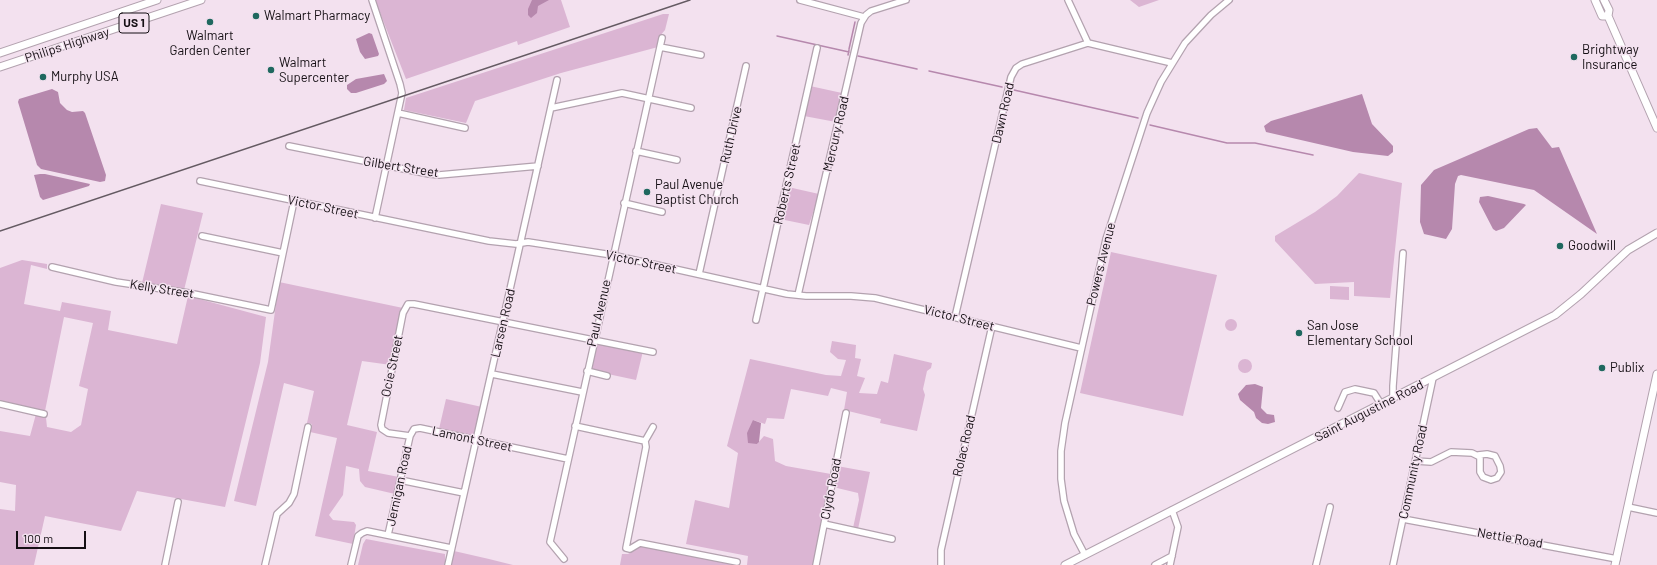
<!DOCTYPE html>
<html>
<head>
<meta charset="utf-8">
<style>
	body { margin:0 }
	#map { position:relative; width:1657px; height:565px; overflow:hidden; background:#f3e1ef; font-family:Barlow,sans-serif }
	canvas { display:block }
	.scale { position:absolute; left:16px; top:531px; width:70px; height:18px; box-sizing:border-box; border:2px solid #150f14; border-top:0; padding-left:5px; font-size:12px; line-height:14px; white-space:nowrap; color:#150f14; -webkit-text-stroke:3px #f3e1ef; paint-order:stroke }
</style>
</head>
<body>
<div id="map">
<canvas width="1657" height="565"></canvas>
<div class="scale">100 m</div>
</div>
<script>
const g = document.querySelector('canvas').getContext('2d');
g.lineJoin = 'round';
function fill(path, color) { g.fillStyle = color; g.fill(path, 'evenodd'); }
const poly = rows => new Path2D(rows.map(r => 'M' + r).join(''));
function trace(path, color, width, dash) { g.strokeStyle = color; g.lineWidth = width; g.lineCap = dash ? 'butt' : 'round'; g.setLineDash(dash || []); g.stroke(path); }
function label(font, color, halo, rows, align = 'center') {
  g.font = font + ' Barlow,sans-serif'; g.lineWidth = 3; g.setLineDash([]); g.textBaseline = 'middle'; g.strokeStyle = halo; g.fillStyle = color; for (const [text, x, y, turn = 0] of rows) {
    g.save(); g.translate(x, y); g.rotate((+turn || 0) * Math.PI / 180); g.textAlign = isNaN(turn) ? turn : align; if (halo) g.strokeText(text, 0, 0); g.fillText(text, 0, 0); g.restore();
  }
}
fill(poly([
	[375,0,561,0,570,27,518,45,517,41,406,79],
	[1130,0,1159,0,1139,7],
	[663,14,669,14,665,30,659,37,658,47,561,73,475,101,466,123,404,110,406,98],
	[810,86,842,93,836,122,804,116],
	[1359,173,1402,183,1390,298,1354,296,1354,282,1315,284,1275,241,1275,236,1315,212,1337,196],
	[788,187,819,194,809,225,780,219],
	[161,204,203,213,184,290,142,283],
	[1111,252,1217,275,1183,416,1080,393],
	[22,260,47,264,47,269,31,265,24,304,60,311,62,302,111,311,108,330,177,344,188,296,266,317,260,363,225,507,137,491,121,531,45,516,34,565,0,565,0,509,15,511,16,485,0,482,0,431,30,436,36,414,46,418,47,427,71,432,81,425,88,389,79,386,93,323,64,317,45,411,0,401,0,268],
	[279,282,403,308,391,365,362,361,347,425,377,432,368,471,399,477,395,494,365,487,360,481,359,469,346,466,343,495,329,515,333,520,354,522,356,525,353,544,315,536,337,438,310,432,312,424,307,423,314,391,284,383,256,506,234,501,268,362],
	[1330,286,1349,287,1349,300,1330,299],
	'1225 325a6 6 0 1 1 12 0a6 6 0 1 1-12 0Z',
	[832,341,856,345,855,358,861,359,857,376,865,378,859,393,877,394,881,381,888,383,894,354,932,363,931,368,927,371,923,389,925,395,917,431,880,423,881,419,844,410,847,392,831,388,828,396,791,389,784,419,767,418,765,424,753,420,757,444,764,436,773,439,775,461,786,466,831,474,814,565,747,565,748,556,686,544,695,500,729,508,738,453,727,446,750,359,826,375,841,376,846,360,838,359,830,352],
	[596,342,643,351,636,380,589,370],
	'1238 366a7 7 0 1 1 14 0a7 7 0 1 1-14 0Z',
	[446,399,482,407,474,437,439,429],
	[837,466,870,472,858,529,853,528,859,500,858,493,833,487],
	[366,539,445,554,445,565,358,565,363,544],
	[641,546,738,565,620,565,622,554,628,554],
	[454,551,489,559,513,565,451,565]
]), '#dbb5d3');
fill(poly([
	[532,0,549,0,538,6,537,13,531,18,528,15,528,9],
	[369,33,372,34,379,54,378,56,365,59,360,52,356,39],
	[384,74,387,81,384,84,356,93,351,93,347,89,347,85,356,79],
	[52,89,58,92,60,103,67,110,72,112,83,111,85,113,106,175,105,181,100,182,41,169,37,165,18,102,19,99],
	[1362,94,1372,124,1393,146,1393,152,1388,156,1353,152,1266,132,1264,126,1271,121],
	[1537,128,1552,148,1559,147,1597,234,1534,190,1461,175,1458,176,1455,184,1452,229,1446,239,1424,234,1420,222,1421,185,1434,170,1529,129],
	[40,174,45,174,90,184,89,186,43,200,40,197,34,175],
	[1488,196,1524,204,1526,205,1504,228,1496,231,1493,229,1479,202,1480,197],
	[1246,385,1255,384,1263,387,1261,408,1267,414,1274,415,1275,422,1268,424,1262,423,1256,418,1254,412,1240,400,1238,394],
	[753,420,761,423,759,442,757,444,748,443,747,433]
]), '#b688ad');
trace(poly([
	[777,36,849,52],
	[849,49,855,22],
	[848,55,849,50],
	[858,56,917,69],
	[929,71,1002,87],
	[1014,90,1138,118],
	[1150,125,1227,143,1255,143,1313,155]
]), '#b688ad', 1.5);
const minor = poly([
	[372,0,400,84,402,93,375,218],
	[800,0,864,17],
	[1068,0,1088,43],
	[660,47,701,55],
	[551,108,622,93,691,108],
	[398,113,465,128],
	[289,146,429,174,439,175,538,166],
	[636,151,677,160],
	[200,181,489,241,516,244,528,242,612,255,787,294,806,296,851,296,875,298,1081,348],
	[624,203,662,212],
	[202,236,283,253],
	[52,267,116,282,189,293,271,310,294,201],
	[699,274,746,66],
	[798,295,861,23,866,15,871,11,906,0],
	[955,317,1011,77,1016,68,1022,64,1088,43,1172,63],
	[756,320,817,48],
	[587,371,607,376],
	[492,374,582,392],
	[1393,398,1393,386,1403,253],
	[0,404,44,414],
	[1338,408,1345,392,1355,389,1374,393,1381,404],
	[575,426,645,441],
	[653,427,645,441,646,447,626,548,630,549,640,543,737,562],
	[410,436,388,433,382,429,381,425,403,313,408,304,414,304,653,352],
	[1416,461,1431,462,1451,452,1472,453,1480,457,1480,472,1483,477,1491,480,1497,478,1501,472,1500,466,1495,456,1487,454,1478,455],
	[400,480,464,493],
	[1628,507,1657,513],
	[1403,519,1617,559],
	[824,524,892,539],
	[388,535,410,436,414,429,420,428,568,459],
	[1085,555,1074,534,1064,501,1061,479,1061,451,1065,423,1106,239,1147,113,1161,82,1185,43,1211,15,1229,0],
	[564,559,550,542,662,38],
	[165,565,178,502],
	[265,565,277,514,289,503,294,494,308,427],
	[351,565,358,536,362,533,367,531,451,548],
	[448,565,557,80],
	[816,565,846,413],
	[941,565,941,550,992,326],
	[1155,565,1172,556],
	[1170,565,1178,527,1172,510],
	[1316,565,1330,507],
	[1393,565,1433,378]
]);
const major = poly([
	[1595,0,1602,16,1608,16],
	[1604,0,1609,10,1608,16,1657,128],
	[0,53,157,0],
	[0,67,201,0],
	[1065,565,1555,315,1581,294,1628,250,1657,233],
	[1615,565,1657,374]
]);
trace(minor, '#b3a2af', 8);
trace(major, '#b3a2af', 9);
trace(minor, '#fff', 5.5);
trace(major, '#fff', 7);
trace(poly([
	[0,231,690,0]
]), '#645a62', 1.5);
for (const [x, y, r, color] of [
	[256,16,4,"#1f685f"],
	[210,22,4,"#1f685f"],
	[1574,57,4,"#1f685f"],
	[271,70,4,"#1f685f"],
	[43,77,4,"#1f685f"],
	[647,192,4,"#1f685f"],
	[1560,246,4,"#1f685f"],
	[1299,333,4,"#1f685f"],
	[1602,368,4,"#1f685f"]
]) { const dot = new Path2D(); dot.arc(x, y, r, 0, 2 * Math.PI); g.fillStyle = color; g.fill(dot); trace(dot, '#f3e1ef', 1.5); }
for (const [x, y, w] of [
	[134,23,30]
]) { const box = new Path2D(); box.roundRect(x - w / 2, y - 10, w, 20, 3); g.fillStyle = '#f3e1ef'; g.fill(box); trace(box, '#150f14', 1); }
label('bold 12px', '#150f14', null, [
	["US 1",134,23]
]);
label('13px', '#150f14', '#f3e1ef', [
	["Walmart Pharmacy",264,16],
	["Walmart",210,36,"center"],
	["Garden Center",210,51,"center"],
	["Brightway",1582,50],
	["Insurance",1582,65],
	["Walmart",279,63],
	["Supercenter",279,78],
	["Murphy USA",51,77],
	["Paul Avenue",655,185],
	["Baptist Church",655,200],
	["Goodwill",1568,246],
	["San Jose",1307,326],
	["Elementary School",1307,341],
	["Publix",1610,368]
], 'left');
label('13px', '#150f14', '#f3e1ef', [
	["Philips Highway",67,45,-18],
	["Dawn Road",1003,113,-77],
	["Mercury Road",836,134,-77],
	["Ruth Drive",731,135,-77],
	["Gilbert Street",401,167,9],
	["Roberts Street",787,184,-77],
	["Victor Street",323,207,12],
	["Victor Street",641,262,12],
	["Powers Avenue",1101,264,-76],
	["Kelly Street",162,289,9],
	["Paul Avenue",599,313,-77],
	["Victor Street",959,318,14],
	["Larsen Road",503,323,-77],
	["Ocie Street",392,366,-78],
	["Saint Augustine Road",1369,411,-27],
	["Lamont Street",472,439,12],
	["Rolac Road",964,446,-77],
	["Community Road",1413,472,-78],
	["Jernigan Road",399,486,-78],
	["Clydo Road",831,489,-79],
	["Nettie Road",1510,538,10]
]);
</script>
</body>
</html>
